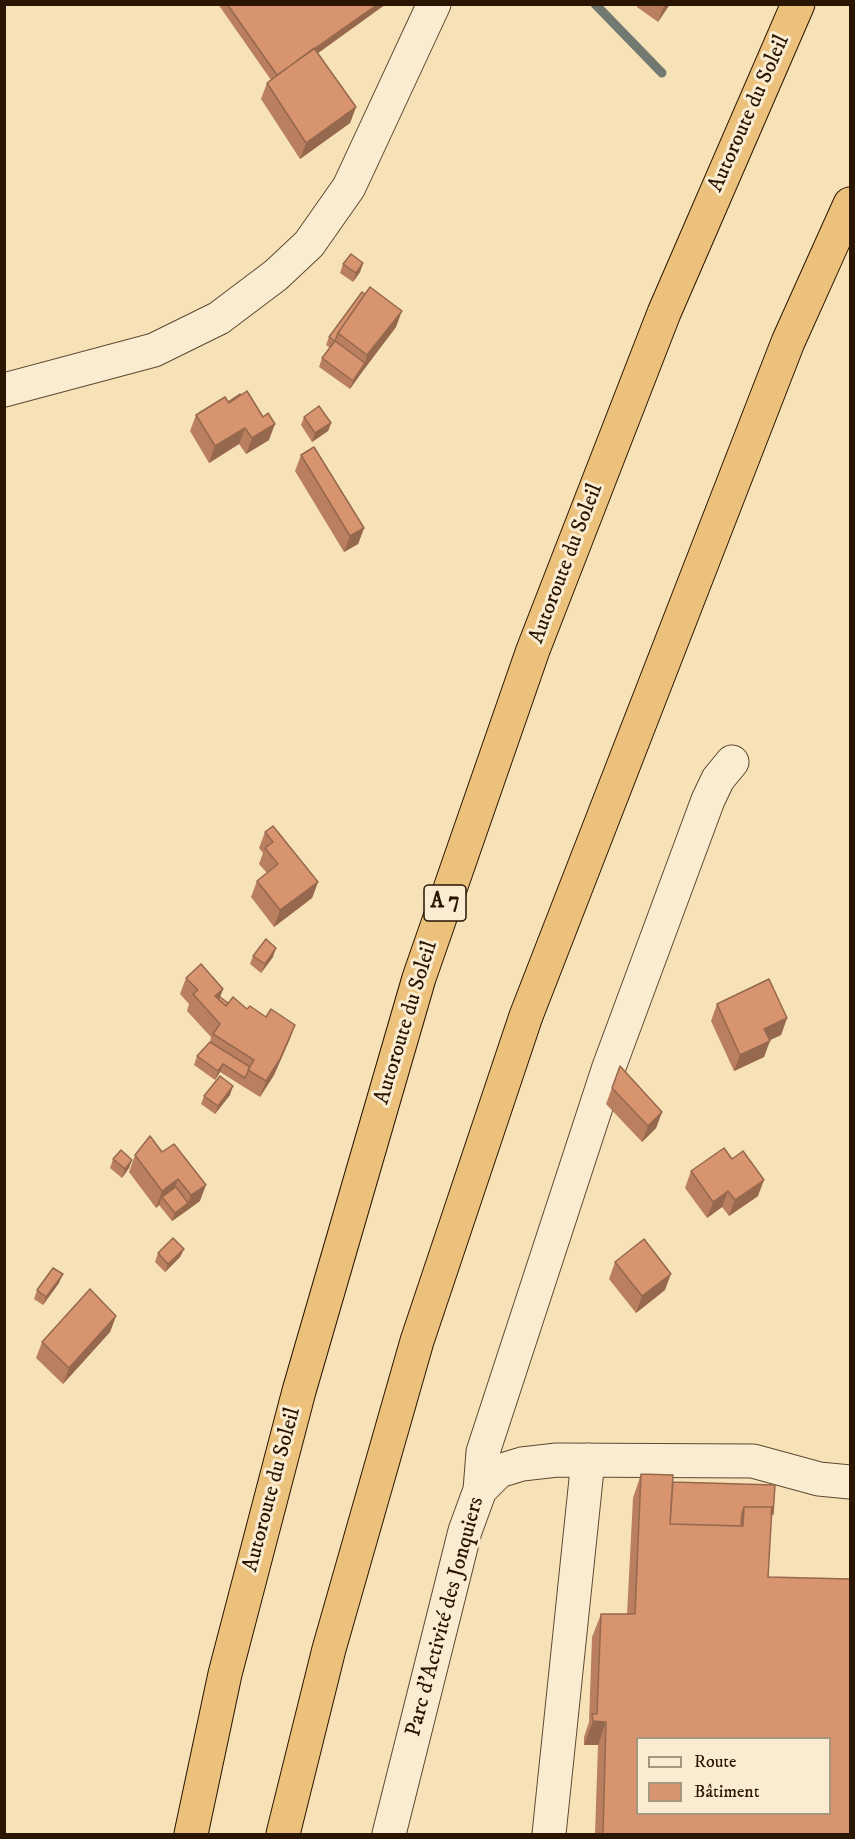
<!DOCTYPE html>
<html>
<head>
<meta charset="utf-8">
<style>
	body { margin:0 }
	#map { position:relative; width:855px; height:1839px; overflow:hidden; background:#f7e2b8; font-family:"IM FELL DW Pica",serif }
	canvas { display:block }
	.frame { position:absolute; inset:0; border:6px solid #2a1502; pointer-events:none }
	.legend { position:absolute; left:636px; top:1737px; width:195px; height:78px; box-sizing:border-box; background:#faecd1; border:2px solid #a7967e; margin:0; padding:8px 10px; list-style:none; font-size:18px; color:#2a1502 }
	.legend li { display:flex; align-items:center; gap:12px; height:30px }
	.legend b { width:30px; border:2px solid #a7967e }
</style>
</head>
<body>
<div id="map">
<canvas width="855" height="1839"></canvas>
<div class="frame"></div>
<ul class="legend">
<li><b style="height:8px;background:#faecd1"></b>Route</li>
<li><b style="height:16px;background:#d7946e"></b>Bâtiment</li>
</ul>
</div>
<script>
const g = document.querySelector('canvas').getContext('2d');
g.lineJoin = 'round';
const poly = rows => new Path2D(rows.map(r => 'M' + r).join(''));
function trace(path, color, width, dash) { g.strokeStyle = color; g.lineWidth = width; g.lineCap = dash ? 'butt' : 'round'; g.setLineDash(dash || []); g.stroke(path); }
function fill(path, color) { g.fillStyle = color; g.fill(path, 'evenodd'); }
function label(font, color, halo, rows, align = 'center') {
  g.font = font + ' "IM FELL DW Pica",serif'; g.lineWidth = 6; g.setLineDash([]); g.textBaseline = 'middle'; g.strokeStyle = halo; g.fillStyle = color; for (const [text, x, y, turn = 0] of rows) {
    g.save(); g.translate(x, y); g.rotate((+turn || 0) * Math.PI / 180); g.textAlign = isNaN(turn) ? turn : align; if (halo) g.strokeText(text, 0, 0); g.fillText(text, 0, 0); g.restore();
  }
}
trace(poly([
	[595,4,662,73]
]), '#717970', 9);
const minor = poly([
	[4,390,154,350,219,318,276,275,309,244,349,187,434,4],
	[480,1490,483,1452,609,1067,708,800,718,779,732,762],
	[389,1834,465,1531,480,1490,499,1471,522,1464,557,1460,753,1461,819,1479,850,1482],
	[549,1834,588,1460]
]);
const highway = poly([
	[191,1834,225,1674,299,1391,419,978,533,650,664,313,798,4],
	[283,1834,329,1649,417,1341,526,1016,788,342,850,204]
]);
trace(minor, '#5d4830', 35);
trace(highway, '#2a1502', 35);
trace(minor, '#faecd1', 33);
trace(highway, '#ecc17c', 33);
fill(poly([
	[218,4,386,4,318,53,356,107,350,123,300,159,261,99,267,83,271,80],
	[638,4,670,4,658,22,637,7],
	[363,263,360,272,353,282,340,273,343,264],
	[362,292,396,327,362,372,350,389,319,367,322,358,330,348,326,345,329,337],
	[228,402,269,440,246,454,239,444,209,463,190,431,196,415],
	[304,417,331,423,328,431,312,442,301,425],
	[301,455,364,528,358,544,344,552,295,471],
	[265,832,318,882,312,898,274,927,251,897,257,881,267,873,259,864,263,853,259,848],
	[253,956,273,957,261,973,250,964],
	[186,978,223,989,220,997,228,1003,247,1009,266,1017,295,1025,289,1041,274,1075,260,1097,220,1072,215,1080,194,1065,197,1056,210,1042,211,1037,187,1011,189,1004,180,994],
	[717,1004,787,1018,781,1035,769,1040,764,1057,734,1071,711,1021],
	[620,1066,662,1112,656,1128,642,1142,606,1104],
	[230,1095,215,1114,201,1104,204,1096],
	[150,1136,200,1201,172,1221,159,1205,156,1208,129,1172,135,1155],
	[113,1159,132,1160,129,1168,122,1178,110,1168],
	[691,1171,758,1196,729,1216,722,1207,707,1218,685,1188],
	[184,1249,180,1257,165,1272,155,1262,158,1253],
	[615,1262,665,1290,636,1313,609,1279],
	[59,1283,43,1305,34,1299,37,1290],
	[116,1316,110,1332,63,1384,36,1358,42,1342],
	[641,1474,673,1482,773,1514,771,1519,768,1577,850,1834,595,1834,598,1745,584,1745,584,1737,589,1722,592,1637,601,1614,627,1614,633,1498]
]), '#b97f5f');
fill(poly([
	[378,4,386,4,275,84,278,76],
	[665,4,670,4,658,22,664,6],
	[356,107,350,123,300,159,306,143],
	[363,263,360,272,353,282,356,273],
	[402,311,396,327,362,372,350,389,353,381,365,363,367,355],
	[331,423,328,431,312,442,315,433],
	[275,424,269,440,246,454,252,438],
	[245,428,239,444,209,463,215,446],
	[364,528,358,544,344,552,350,536],
	[318,882,312,898,274,927,280,910],
	[276,948,273,957,261,973,265,964],
	[223,989,217,1006,215,996],
	[787,1018,781,1035,758,1046,764,1029],
	[295,1025,289,1041,274,1075,260,1097,266,1081],
	[770,1041,764,1057,734,1071,740,1055],
	[223,1064,220,1072,215,1080,218,1071],
	[233,1086,230,1095,215,1114,218,1106],
	[662,1112,656,1128,642,1142,648,1126],
	[132,1160,129,1168,122,1178,125,1169],
	[178,1179,172,1195,162,1197,159,1205,156,1208,162,1191],
	[764,1180,758,1196,729,1216,735,1200],
	[206,1185,200,1201,185,1212,191,1195],
	[728,1191,722,1207,707,1218,713,1202],
	[188,1203,185,1212,172,1221,175,1213],
	[184,1249,180,1257,165,1272,168,1264],
	[63,1274,59,1283,43,1305,46,1297],
	[671,1274,665,1290,636,1313,642,1296],
	[116,1316,110,1332,63,1384,69,1368],
	[593,1721,606,1722,598,1745,584,1745]
]), '#96684d');
const building = poly([
	[227,4,378,4,277,75,227,4],
	[314,48,356,107,306,143,267,83,314,48],
	[351,254,363,263,356,273,343,264,351,254],
	[370,287,402,311,367,355,338,333,370,287],
	[362,292,365,294,338,333,335,341,365,363,353,381,322,358,335,341,329,337,362,292],
	[247,391,263,417,268,413,275,424,252,438,245,428,215,446,196,415,225,397,229,403,247,391],
	[240,394,241,395,229,403,228,402,240,394],
	[319,406,331,423,315,433,304,417,319,406],
	[314,447,364,528,350,536,301,455,314,447],
	[273,826,318,882,280,910,257,881,278,864,265,848,273,842,265,832,273,826],
	[266,939,276,948,265,964,253,956,266,939],
	[201,964,223,989,215,996,226,1006,233,997,247,1009,250,1006,266,1017,271,1009,295,1025,280,1059,266,1081,248,1070,254,1060,213,1034,220,1024,193,994,198,990,186,978,201,964],
	[769,979,787,1018,764,1029,770,1041,740,1055,717,1004,769,979],
	[220,997,228,1003,226,1006,218,999,220,997],
	[210,1042,250,1067,245,1078,223,1064,218,1071,197,1056,210,1042],
	[620,1066,662,1112,648,1126,612,1088,620,1066],
	[220,1076,233,1086,218,1106,204,1096,220,1076],
	[150,1136,162,1152,174,1144,206,1185,191,1195,178,1179,162,1191,135,1155,150,1136],
	[724,1148,732,1159,743,1151,764,1180,735,1200,728,1191,713,1202,691,1171,724,1148],
	[121,1150,132,1160,125,1169,113,1159,121,1150],
	[176,1187,188,1203,175,1213,162,1197,176,1187],
	[173,1238,184,1249,168,1264,158,1253,173,1238],
	[644,1239,671,1274,642,1296,615,1262,644,1239],
	[53,1268,63,1274,46,1297,37,1290,53,1268],
	[90,1289,116,1316,69,1368,42,1342,90,1289],
	[641,1474,673,1475,670,1524,743,1526,744,1507,772,1507,768,1577,850,1579,850,1834,603,1834,606,1722,593,1721,592,1714,597,1714,601,1614,635,1614,641,1474],
	[638,1738,830,1738,830,1814,638,1814,638,1738],
	[673,1482,775,1485,773,1514,771,1514,772,1507,744,1507,742,1514,741,1526,670,1524,673,1482]
]);
fill(building, '#d7946e');
trace(building, '#96684d', 1.5);
for (const [x, y, w] of [
	[445,903,42]
]) { const box = new Path2D(); box.roundRect(x - w / 2, y - 18, w, 36, 4.5); g.fillStyle = '#faecd1'; g.fill(box); trace(box, '#2a1502', 1.5); }
label('bold 21px', '#2a1502', null, [
	["A 7",445,903]
]);
label('22px', '#2a1502', '#faecd1', [
	["Autoroute du Soleil",750,114,-66],
	["Autoroute du Soleil",567,564,-69],
	["Autoroute du Soleil",407,1023,-73],
	["Autoroute du Soleil",273,1490,-75],
	["Parc d'Activité des Jonquiers",446,1617,-75]
]);
</script>
</body>
</html>
